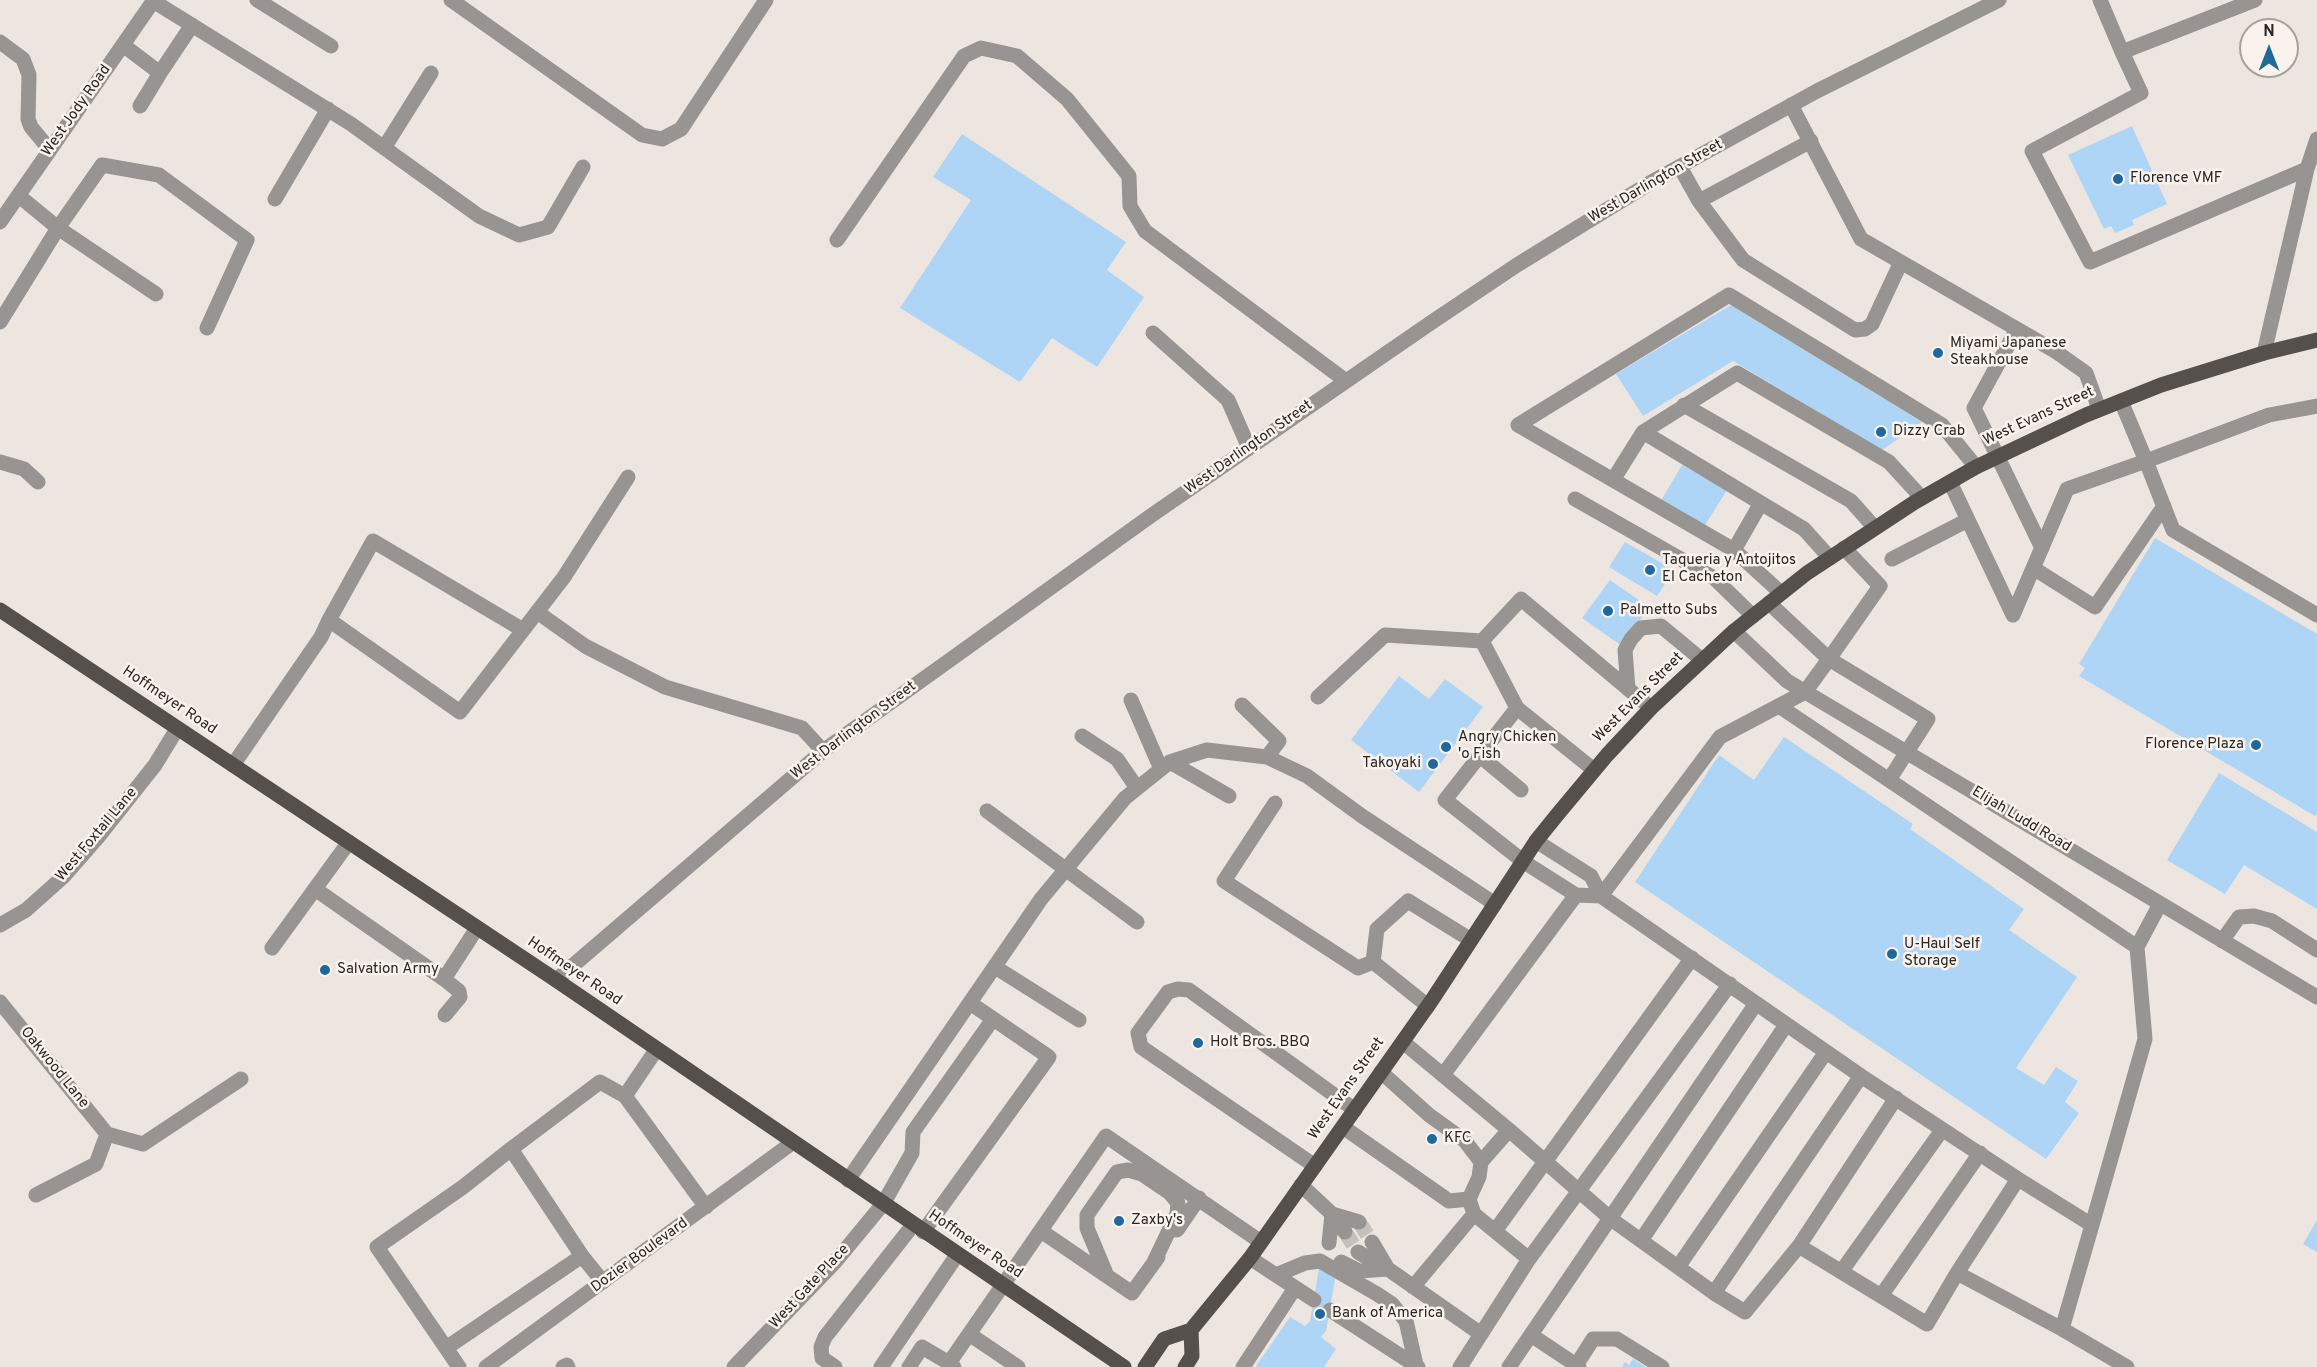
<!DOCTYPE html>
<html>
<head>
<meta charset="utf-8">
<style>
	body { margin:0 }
	#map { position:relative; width:2317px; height:1367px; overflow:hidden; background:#ede6e0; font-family:Overpass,sans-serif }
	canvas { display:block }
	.north { position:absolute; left:2239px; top:18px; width:60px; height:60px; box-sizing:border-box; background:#faf3ed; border:2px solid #a6a19d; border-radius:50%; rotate:0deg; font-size:16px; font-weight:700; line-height:24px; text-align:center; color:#292624 }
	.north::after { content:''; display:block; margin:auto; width:21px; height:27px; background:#1e689b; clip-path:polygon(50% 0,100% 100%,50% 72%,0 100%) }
</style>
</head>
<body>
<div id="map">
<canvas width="2317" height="1367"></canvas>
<div class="north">N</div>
</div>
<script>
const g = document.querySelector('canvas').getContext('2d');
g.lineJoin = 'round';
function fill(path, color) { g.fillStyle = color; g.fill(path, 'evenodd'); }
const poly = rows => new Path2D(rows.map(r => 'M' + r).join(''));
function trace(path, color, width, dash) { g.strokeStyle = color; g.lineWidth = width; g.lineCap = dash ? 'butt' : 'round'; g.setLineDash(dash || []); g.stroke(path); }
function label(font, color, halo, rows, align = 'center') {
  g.font = font + ' Overpass,sans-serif'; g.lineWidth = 5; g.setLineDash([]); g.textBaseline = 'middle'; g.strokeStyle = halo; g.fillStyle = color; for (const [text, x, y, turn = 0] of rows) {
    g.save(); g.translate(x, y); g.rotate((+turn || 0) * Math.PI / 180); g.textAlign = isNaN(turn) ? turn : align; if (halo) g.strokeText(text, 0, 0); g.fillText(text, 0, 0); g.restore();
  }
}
fill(poly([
	[2132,126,2167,204,2132,220,2134,225,2115,233,2111,226,2104,229,2068,155],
	[962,134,1126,242,1107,270,1144,297,1097,367,1052,338,1020,382,900,308,971,200,933,177],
	[1731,305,1922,422,1882,450,1733,361,1643,416,1616,374],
	[1682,465,1727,490,1702,530,1659,504],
	[2155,538,2317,634,2317,813,2315,816,2079,676,2085,668,2079,664],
	[1625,542,1674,570,1657,596,1609,567],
	[1610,580,1649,607,1622,646,1582,618],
	[1399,676,1429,699,1445,679,1483,707,1419,792,1351,740],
	[1784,737,1913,824,1910,829,2024,909,2009,930,2077,977,2016,1068,2044,1085,2056,1067,2078,1081,2065,1102,2079,1113,2046,1159,1635,882,1719,755,1754,780],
	[2219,773,2317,832,2317,909,2244,865,2225,894,2167,860],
	[2317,1220,2317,1252,2303,1244],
	[1320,1263,1336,1274,1326,1331,1321,1337,1336,1349,1324,1367,1258,1367,1256,1366,1290,1317,1305,1326,1310,1321],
	[1633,1359,1646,1367,1622,1367,1625,1362,1629,1365]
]), '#aed5f6');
trace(poly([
	[1359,1222,1372,1242],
	[1345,1232,1358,1252]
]), '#c6c0ba', 15, [15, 8]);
trace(poly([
	[257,0,331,46],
	[451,0,642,135,662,139,681,129,766,0],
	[2100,0,2122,52,2255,0],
	[153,1,351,124,479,216,519,235,548,227,583,167],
	[0,42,23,59,29,75,28,119,31,127,50,150],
	[123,45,160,73],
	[2122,52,2141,93,2032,151,2090,262,2307,169,2317,139],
	[1791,105,1861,239,2055,351,2086,373,2099,409],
	[140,106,160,73,192,25],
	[384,148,431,73],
	[1680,167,1699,201,1811,141],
	[19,196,58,228,156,294],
	[275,199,328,109],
	[1699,201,1743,260,1855,330,1865,329,1872,324,1901,262],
	[0,222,154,0],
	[837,240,964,56,981,48,1017,56,1067,99,1129,176,1130,206,1145,231,1346,381],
	[0,322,58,228,102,165,159,175,247,240,207,328],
	[2017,329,1974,408,2042,548],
	[1153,333,1228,400,1249,448],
	[2264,353,2307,169],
	[2121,401,2146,461,2269,415,2317,406],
	[1684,405,1851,501,1875,528],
	[1643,432,1804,529,1830,558],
	[0,462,24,469,38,482],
	[1613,480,1643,432,1737,373,1889,462,1922,498],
	[1950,482,2013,615],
	[1575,499,1714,578,1753,616],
	[1734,550,1761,503],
	[1892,559,1968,520],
	[2033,568,2095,607,2164,506],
	[1781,593,1734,550,1518,425,1729,295,1942,425,1976,467],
	[1769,603,1829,659,1880,586,1844,548],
	[537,612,585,646,665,687,802,728,823,751],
	[2013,615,2067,489,2146,461,2173,530,2317,615],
	[329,620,373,541,523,630],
	[1734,631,1787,681,2317,997],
	[1628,689,1625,650,1631,639,1641,628,1661,626,1702,660],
	[1318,697,1385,635,1482,641],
	[1131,700,1161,769],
	[1242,705,1279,741,1267,757],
	[1779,706,2137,947,2145,1039,2092,1225],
	[1517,708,1445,800,1524,862,1576,895,1601,896,1591,876,1536,841],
	[1082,736,1117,759,1137,788],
	[1480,756,1521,790],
	[1170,762,1229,796],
	[233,765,321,637,329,620,460,712,564,577,628,477],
	[1594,770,1517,708,1482,641,1521,599,1651,708],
	[1889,780,1928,719,1829,659,1805,692,1720,737,1601,896,1861,1076,2018,1179,2092,1225,2062,1329,2127,1367],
	[1275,803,1224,881,1358,968,1373,962],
	[987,811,1137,922],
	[315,889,444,979,477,928],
	[0,925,26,910,63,877,98,837,155,765,177,729],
	[2222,941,2239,917,2254,916,2272,921,2317,950],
	[2137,947,2160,904],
	[272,948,349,842],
	[995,967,1079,1020],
	[444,979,459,991,460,997,445,1015],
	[556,980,823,751,1152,515,1429,324,1517,265,1655,180,1817,91,1999,0],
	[0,1002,107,1134],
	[1428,1006,1373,962,1377,929,1408,901,1471,940],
	[1403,1042,1509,1130,1611,1219,1714,1293,1745,1312,1799,1246,1927,1324,1957,1273,2062,1329],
	[1381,1072,1429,1115,1465,1141,1481,1162,1479,1177,1469,1199,1474,1214,1413,1287],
	[1443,1075,1576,895],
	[625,1096,656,1050],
	[1343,1127,1449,1201,1469,1199],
	[1481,1162,1509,1130],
	[1315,1166,1141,1047,1138,1033,1168,992,1178,989,1189,990,1355,1110],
	[848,1180,1041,899,1125,798,1170,762,1207,750,1267,757,1307,776,1362,816,1495,904],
	[1301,1185,1332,1214,1359,1222],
	[36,1195,96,1164,107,1134,143,1144,241,1079],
	[1332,1214,1345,1232],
	[1474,1214,1529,1259],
	[1177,1230,1199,1198],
	[1041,1231,1132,1293,1158,1257],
	[1495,1231,1692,958],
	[923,1232,1049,1057,970,1003],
	[1642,1239,1786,1025],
	[1372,1242,1388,1269,1481,1334],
	[1329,1243,1332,1214],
	[1799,1246,1896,1098],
	[1358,1252,1386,1269],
	[1250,1258,1314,1300],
	[1341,1262,1359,1271,1388,1269],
	[1678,1267,1826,1052],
	[1841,1272,1942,1130],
	[1957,1273,2018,1179],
	[1276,1275,1305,1263,1320,1261,1377,1294,1392,1304,1406,1321,1416,1365],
	[1107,1276,1087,1228,1087,1215,1117,1172,1128,1170,1142,1174,1170,1193,1178,1203,1177,1214,1153,1264],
	[603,1282,582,1256,511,1149,600,1082,625,1096,706,1207],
	[1714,1293,1861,1076],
	[1881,1296,1980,1153],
	[1330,1310,1418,1367],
	[969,1334,1018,1367],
	[1531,1335,1579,1367],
	[446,1348,582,1256],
	[459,1367,377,1247,463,1187,511,1149],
	[486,1367,792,1143],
	[563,1367,567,1365,568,1367],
	[734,1367,835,1262,883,1204,912,1153,913,1132,993,1019],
	[835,1367,822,1358,821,1347,825,1337,913,1225],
	[881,1367,957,1255],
	[909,1367,922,1347,949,1363],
	[954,1367,949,1363,1106,1136,1261,1242],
	[1243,1367,1295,1288],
	[1460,1367,1529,1259,1730,984],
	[1509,1367,1755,1005],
	[1575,1367,1593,1339,1617,1339,1662,1367]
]), '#979491', 15);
trace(poly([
	[0,610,556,980,1124,1367],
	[1145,1367,1164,1339,1191,1330,1250,1258,1432,1000,1536,841,1557,815,1607,755,1651,708,1734,631,1807,573,1915,502,1976,467,2086,415,2161,385,2264,353,2317,340],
	[1185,1367,1192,1356,1191,1330]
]), '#55504c', 15);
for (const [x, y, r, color] of [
	[2118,179,6,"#1e689b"],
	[1938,353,6,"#1e689b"],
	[1881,432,6,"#1e689b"],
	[1650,570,6,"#1e689b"],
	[1608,611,6,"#1e689b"],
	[2256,745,6,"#1e689b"],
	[1446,747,6,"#1e689b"],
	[1433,764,6,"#1e689b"],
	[1892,954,6,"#1e689b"],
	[325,970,6,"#1e689b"],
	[1198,1043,6,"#1e689b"],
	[1432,1139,6,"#1e689b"],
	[1119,1221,6,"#1e689b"],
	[1320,1314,6,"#1e689b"]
]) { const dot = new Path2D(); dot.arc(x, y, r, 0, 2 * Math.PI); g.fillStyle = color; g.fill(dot); trace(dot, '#faf3ed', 2); }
label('15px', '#292624', '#faf3ed', [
	["West Jody Road",77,111,-55],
	["West Darlington Street",1656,182,-30],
	["West Evans Street",2039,417,-25],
	["West Darlington Street",1249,448,-35],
	["West Evans Street",1639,698,-45],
	["Hoffmeyer Road",169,701,34],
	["West Darlington Street",854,731,-37],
	["Elijah Ludd Road",2021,820,31],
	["West Foxtail Lane",97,835,-50],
	["Hoffmeyer Road",574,972,34],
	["Oakwood Lane",54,1068,51],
	["West Evans Street",1347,1089,-55],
	["Hoffmeyer Road",975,1245,34],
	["Dozier Boulevard",640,1256,-36],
	["West Gate Place",810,1287,-47]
]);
label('15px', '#292624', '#faf3ed', [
	["Florence VMF",2130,179],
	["Miyami Japanese",1950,344],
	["Steakhouse",1950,361],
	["Dizzy Crab",1893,432],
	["Taqueria y Antojitos",1662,561],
	["El Cacheton",1662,578],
	["Palmetto Subs",1620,611],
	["Angry Chicken",1458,738],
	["'o Fish",1458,755],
	["Florence Plaza",2244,745,"right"],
	["Takoyaki",1421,764,"right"],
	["U-Haul Self",1904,945],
	["Storage",1904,962],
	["Salvation Army",337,970],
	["Holt Bros. BBQ",1210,1043],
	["KFC",1444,1139],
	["Zaxby's",1131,1221],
	["Bank of America",1332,1314]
], 'left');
</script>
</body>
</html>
